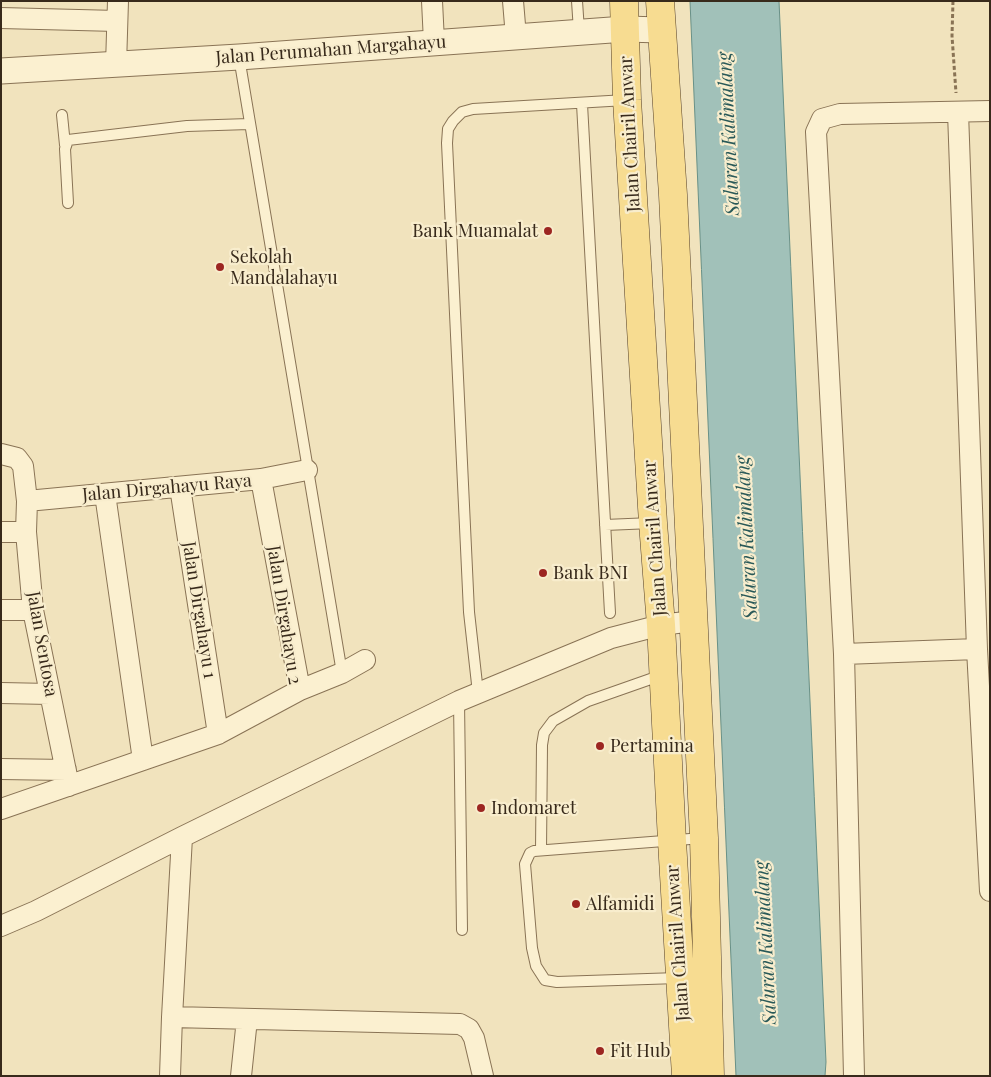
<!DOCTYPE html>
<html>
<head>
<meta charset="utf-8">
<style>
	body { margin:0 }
	#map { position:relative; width:991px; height:1077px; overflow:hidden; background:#f1e3bd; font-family:"Playfair Display",serif }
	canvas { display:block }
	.frame { position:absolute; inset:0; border:2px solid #382a1b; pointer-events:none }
</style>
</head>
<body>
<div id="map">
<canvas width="991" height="1077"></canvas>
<div class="frame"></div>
</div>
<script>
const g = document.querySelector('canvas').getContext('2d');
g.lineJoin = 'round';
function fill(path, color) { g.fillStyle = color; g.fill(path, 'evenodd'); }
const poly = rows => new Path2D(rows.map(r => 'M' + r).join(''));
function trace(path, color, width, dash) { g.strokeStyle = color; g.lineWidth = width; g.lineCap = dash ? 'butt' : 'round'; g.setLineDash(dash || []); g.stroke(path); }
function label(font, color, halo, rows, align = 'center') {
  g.font = font + ' "Playfair Display",serif'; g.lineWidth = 4.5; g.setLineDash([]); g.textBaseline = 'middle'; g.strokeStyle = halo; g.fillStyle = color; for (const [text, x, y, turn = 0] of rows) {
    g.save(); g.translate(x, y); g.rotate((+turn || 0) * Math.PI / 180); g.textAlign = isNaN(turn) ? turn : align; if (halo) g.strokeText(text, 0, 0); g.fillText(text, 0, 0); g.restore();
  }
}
const water = poly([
	[690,1,779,1,826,1062,825,1076,736,1076,690,1]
]);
fill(water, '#a1c1b9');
trace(water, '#689087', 1);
const service = poly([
	[577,1,579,31],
	[239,57,342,673],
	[582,104,610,613],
	[62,115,65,145],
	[68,203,65,149,68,140,187,126,249,124],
	[605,525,652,523],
	[478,693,469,612,447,143,448,129,453,121,462,112,473,109,626,100],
	[459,701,462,930],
	[541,850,542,745,544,733,553,721,588,701,662,675],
	[678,978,557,982,545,980,536,966,532,948,525,864,530,853,534,851,703,838]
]);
const minor = poly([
	[432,1,434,42],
	[513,1,516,37],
	[1,18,117,21],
	[116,65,118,1],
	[958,112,977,649,990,891],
	[1,454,17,458,23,466,27,501,26,532,33,610,69,786],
	[261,479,300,690],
	[180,487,218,734],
	[105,494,143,760],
	[27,501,261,479,307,470],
	[1,532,26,532],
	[1,610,33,610],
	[844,654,977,649],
	[1,693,50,694],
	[1,769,66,770],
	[1,809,218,734,300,690,342,673,365,660],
	[1,926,36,911,182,837,459,701,611,638,661,625,693,621],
	[172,1017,182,837],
	[170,1076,172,1017,460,1024,469,1029,474,1038,483,1076],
	[241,1076,247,1019],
	[854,1076,844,654,816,132,822,119,840,114,990,111]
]);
const tertiary = poly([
	[1,71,239,57,625,29,661,30]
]);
const primary = poly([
	[624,1,627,100,653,523,661,625,672,841,686,1076],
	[660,1,673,195,704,838,710,1076]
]);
trace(service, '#897355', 12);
trace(minor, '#897355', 22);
trace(tertiary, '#897355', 27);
trace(primary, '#56412a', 29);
trace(poly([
	[953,1,952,36,956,93]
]), '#897355', 3, [4, 2.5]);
trace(service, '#fbf0d0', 10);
trace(minor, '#fbf0d0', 20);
trace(tertiary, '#fbf0d0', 25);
trace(primary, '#f7dc91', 28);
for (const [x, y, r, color] of [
	[548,231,5,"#9c2621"],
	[220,267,5,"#9c2621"],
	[543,573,5,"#9c2621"],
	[600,746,5,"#9c2621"],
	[481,808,5,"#9c2621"],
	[576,904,5,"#9c2621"],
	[600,1051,5,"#9c2621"]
]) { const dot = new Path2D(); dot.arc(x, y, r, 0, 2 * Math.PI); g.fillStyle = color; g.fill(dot); trace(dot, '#f8edcd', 2); }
label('18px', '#382a1b', '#f8edcd', [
	["Jalan Perumahan Margahayu",331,50,-4],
	["Jalan Chairil Anwar",630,134,-93],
	["Jalan Dirgahayu Raya",167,488,-5],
	["Jalan Chairil Anwar",655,538,-94],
	["Jalan Dirgahayu 1",199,610,81],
	["Jalan Dirgahayu 2",284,615,81],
	["Jalan Sentosa",42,644,80],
	["Jalan Chairil Anwar",678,943,-94]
]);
label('18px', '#382a1b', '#f8edcd', [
	["Bank Muamalat",538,231,"right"],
	["Sekolah",230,257],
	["Mandalahayu",230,278],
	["Bank BNI",553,573],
	["Pertamina",610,746],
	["Indomaret",491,808],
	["Alfamidi",586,904],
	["Fit Hub",610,1051]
], 'left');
label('italic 19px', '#295958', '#f8edcd', [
	["Saluran Kalimalang",729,134,-93],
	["Saluran Kalimalang",747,538,-93],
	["Saluran Kalimalang",766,943,-93]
]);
</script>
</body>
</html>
